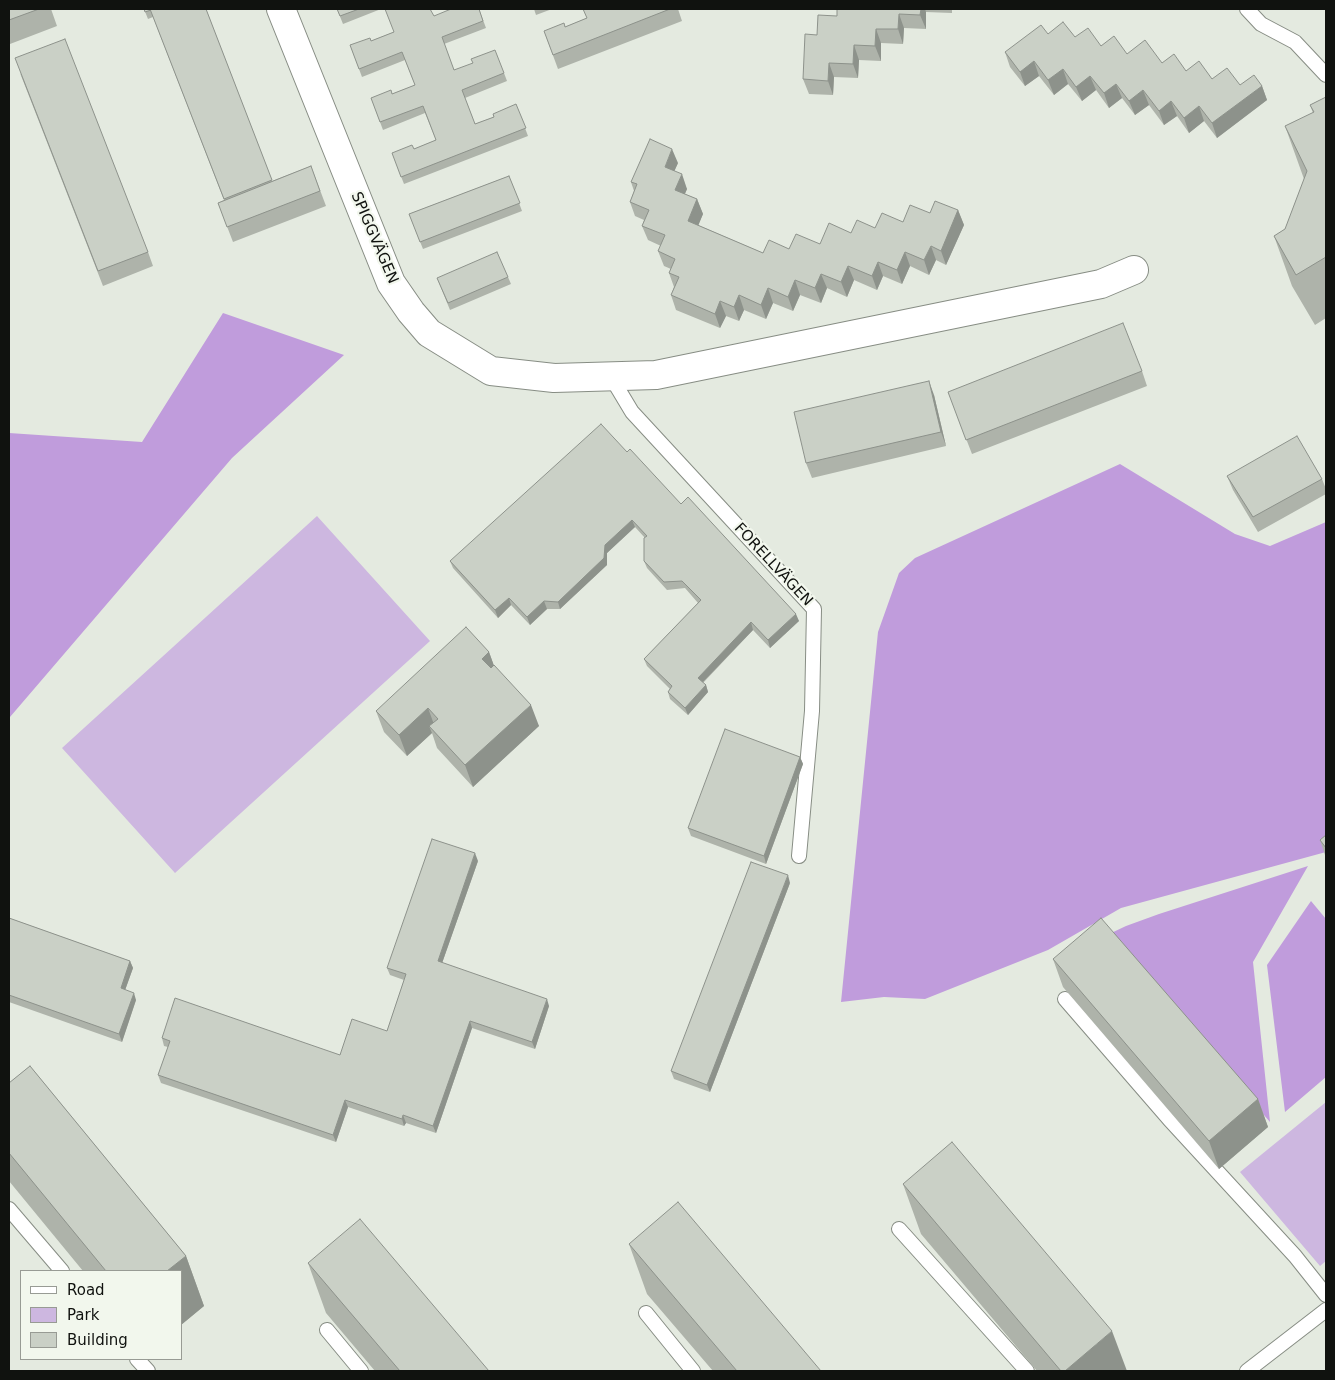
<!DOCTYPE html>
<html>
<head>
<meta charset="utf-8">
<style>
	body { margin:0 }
	#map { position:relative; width:1335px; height:1380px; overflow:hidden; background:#e4eae0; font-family:"DejaVu Sans",sans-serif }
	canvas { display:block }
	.frame { position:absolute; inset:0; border:10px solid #10120f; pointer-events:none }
	.legend { position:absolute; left:20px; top:1270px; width:162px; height:90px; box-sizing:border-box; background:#f2f7ed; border:1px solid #989b94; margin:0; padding:6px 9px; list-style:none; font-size:15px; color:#10120f }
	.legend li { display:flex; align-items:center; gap:10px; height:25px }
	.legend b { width:25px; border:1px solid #989b94 }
</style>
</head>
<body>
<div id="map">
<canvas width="1335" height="1380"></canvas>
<div class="frame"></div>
<ul class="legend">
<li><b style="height:6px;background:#fff"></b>Road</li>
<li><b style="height:14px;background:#cdb7e0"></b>Park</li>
<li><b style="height:14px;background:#cad0c6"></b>Building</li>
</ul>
</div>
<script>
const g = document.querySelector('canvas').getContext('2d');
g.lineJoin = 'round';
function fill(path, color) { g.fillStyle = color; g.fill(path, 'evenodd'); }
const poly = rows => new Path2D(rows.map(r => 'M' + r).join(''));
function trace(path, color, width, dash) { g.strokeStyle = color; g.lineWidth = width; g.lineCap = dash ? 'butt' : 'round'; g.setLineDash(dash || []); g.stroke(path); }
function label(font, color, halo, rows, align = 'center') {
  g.font = font + ' "DejaVu Sans",sans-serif'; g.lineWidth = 4.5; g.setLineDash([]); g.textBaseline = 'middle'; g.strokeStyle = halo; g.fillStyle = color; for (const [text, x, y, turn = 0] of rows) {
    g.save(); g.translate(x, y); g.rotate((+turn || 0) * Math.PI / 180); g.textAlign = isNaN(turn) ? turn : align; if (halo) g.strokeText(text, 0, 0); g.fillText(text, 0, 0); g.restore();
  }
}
fill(poly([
	[317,516,430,641,175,873,62,748],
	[1326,1102,1326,1261,1320,1266,1240,1172]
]), '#cdb7e0');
fill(poly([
	[223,313,344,355,232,458,10,717,9,720,9,433,142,442],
	[1120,464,1235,534,1270,546,1326,522,1326,852,1121,908,1048,950,925,999,884,997,841,1002,878,632,899,573,915,558],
	[1308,866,1253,962,1270,1122,1107,935,1126,926,1159,914],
	[1311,901,1326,919,1326,959,1325,960,1326,961,1326,1077,1285,1112,1267,965]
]), '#c09cdc');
const lane = poly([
	[1247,9,1261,24,1295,42,1326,75],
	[611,377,632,412,814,609,812,711,799,856],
	[1065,999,1169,1119,1295,1256,1326,1295],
	[9,1209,62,1271],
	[899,1229,1027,1371],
	[646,1313,693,1371],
	[327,1330,361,1371],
	[137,1359,148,1371],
	[1247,1371,1326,1310]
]);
const street = poly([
	[281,9,391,283,411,312,429,333,491,371,554,378,656,375,1101,284,1134,270]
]);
trace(lane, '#878d84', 16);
trace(street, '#878d84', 30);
trace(lane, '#fff', 14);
trace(street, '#fff', 28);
fill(poly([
	[9,9,51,9,57,26,10,44,9,40],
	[144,9,206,9,272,181,311,166,326,206,233,242,218,203,224,200,153,17,148,19],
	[337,9,381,9,343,24],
	[479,9,486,28,444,44,454,70,504,73,507,81,465,98,475,124,494,117,516,104,528,136,404,184,392,153,414,149,436,140,425,113,383,130,371,98,392,94,415,85,405,60,362,77,350,45,371,41,434,16],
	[534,9,552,9,536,15],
	[583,9,678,9,682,21,558,69,544,31,565,27,587,18],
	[837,9,952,9,952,13,926,12,926,29,904,28,903,44,881,43,881,61,859,60,858,78,834,77,833,95,809,94,803,79,817,35,837,16],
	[1048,34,1075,37,1127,54,1162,63,1212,79,1240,85,1262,86,1267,100,1217,138,1204,121,1189,133,1177,116,1164,125,1149,105,1135,115,1122,98,1109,108,1096,90,1082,101,1068,84,1054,95,1039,76,1025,86,1010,67,1005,52],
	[20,73,148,252,153,266,103,286],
	[1326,97,1326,318,1315,325,1292,286,1274,236,1285,229,1304,179,1285,126,1313,113,1310,105],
	[678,163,674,171,687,189,685,194,697,199,703,214,698,225,763,253,820,244,851,233,903,222,930,213,958,210,964,225,946,265,936,260,929,275,910,266,902,284,883,276,877,290,854,280,847,297,827,288,821,303,800,295,793,311,773,303,766,319,744,310,739,321,726,316,720,328,676,310,671,295,674,287,669,273,671,269,664,266,658,251,661,246,648,240,642,226,644,220,635,216,630,202,634,191,631,182],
	[509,176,522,211,423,249,409,214],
	[508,277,511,284,450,310,437,278],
	[1142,371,1147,386,972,454,948,392],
	[934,395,946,446,812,478,806,463],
	[627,452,681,504,799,621,770,648,753,630,703,683,706,685,708,692,688,715,670,699,668,692,670,689,647,666,644,659,698,603,685,588,667,590,647,568,644,561,645,538,635,527,607,553,607,565,560,609,547,609,530,625,511,605,498,618,453,568,450,561],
	[1227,476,1322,479,1326,489,1326,494,1258,532,1233,490],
	[489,652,494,666,539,726,473,787,437,748,432,733,407,756,384,732,376,711],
	[800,757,803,764,766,864,691,836,688,828],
	[1326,835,1326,858,1320,840],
	[478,861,442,963,549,1006,535,1049,472,1028,436,1133,406,1123,404,1126,348,1107,336,1142,161,1083,158,1075,168,1047,164,1046,162,1038,340,1055,387,1031,404,980,390,975,387,968],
	[790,883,710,1092,674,1079,671,1071],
	[9,918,130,961,133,968,125,990,136,1000,122,1042,9,1002],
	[1053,959,1258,1099,1268,1127,1219,1169,1063,987],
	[30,1066,186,1256,204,1306,181,1325,181,1271,83,1271,9,1181,9,1083],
	[903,1184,1127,1371,1037,1371,921,1234],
	[629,1244,821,1371,713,1371,647,1294],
	[308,1263,489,1371,375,1371,326,1313]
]), '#aeb3aa');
fill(poly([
	[921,9,925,9,926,12,926,29,920,15],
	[899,14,904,28,903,44,898,29],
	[876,29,881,43,881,61,875,46],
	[854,45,859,60,858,78,853,64],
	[1034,61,1039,76,1025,86,1020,72],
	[829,63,834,77,833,95,828,81],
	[1063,69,1068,84,1054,95,1048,80],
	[1090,76,1096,90,1082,101,1076,87],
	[1116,84,1122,98,1109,108,1104,93],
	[1262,86,1267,100,1217,138,1212,123],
	[1143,90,1149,105,1135,115,1129,101],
	[1171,101,1177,116,1164,125,1159,111],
	[1199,106,1204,121,1189,133,1184,118],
	[672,149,678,163,670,181,665,167],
	[682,174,687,189,680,204,675,190],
	[697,199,703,214,694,236,688,221],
	[958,210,964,225,946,265,941,251],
	[931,246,936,260,929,275,924,260],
	[905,252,910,266,902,284,897,270],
	[878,262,883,276,877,290,872,276],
	[848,266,854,280,847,297,841,282],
	[821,274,827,288,821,303,815,288],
	[795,280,800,295,793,311,788,297],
	[768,288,773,303,766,319,761,305],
	[739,295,744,310,739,321,734,307],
	[720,301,726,316,720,328,715,314],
	[929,381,934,395,946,446,941,432],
	[632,520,635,527,607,553,607,565,560,609,558,602,605,545],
	[509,598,511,605,498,618,495,610],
	[544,601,547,609,530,625,527,617],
	[796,614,799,621,770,648,768,640],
	[751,622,753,630,700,685,698,678],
	[489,652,497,674,490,680,482,659],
	[706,685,708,692,688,715,685,708],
	[531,705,539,726,473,787,465,765],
	[428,708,436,730,429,726,432,733,407,756,399,735],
	[800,757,803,764,766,864,764,856],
	[475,853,478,861,440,969,438,961],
	[788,875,790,883,710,1092,707,1085],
	[130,961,133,968,123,996,121,988],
	[134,993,136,1000,122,1042,119,1034],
	[547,999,549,1006,535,1049,532,1042],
	[470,1021,472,1028,436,1133,433,1126],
	[1258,1099,1268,1127,1219,1169,1209,1141],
	[345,1100,348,1107,336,1142,333,1135],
	[403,1115,406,1123,404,1126,402,1119],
	[186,1256,204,1306,181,1325,181,1271,167,1271],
	[1112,1331,1127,1371,1065,1371]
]), '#8d928b');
const building = poly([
	[9,9,39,9,9,20,9,9],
	[144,9,150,9,151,10,145,12,144,9],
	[150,9,206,9,272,180,224,199,150,9],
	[337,9,359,9,340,16,337,9],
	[385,9,430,9,434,16,451,9,479,9,483,21,442,37,454,70,473,63,471,59,495,50,504,73,462,90,475,124,494,117,493,114,516,104,526,128,401,177,392,153,412,145,414,149,436,140,423,106,380,122,371,98,391,90,392,94,415,85,402,52,359,69,350,45,370,38,371,41,394,32,385,9],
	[583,9,670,9,553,55,544,31,564,23,565,27,587,18,583,9],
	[837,9,921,9,920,15,899,14,898,29,876,29,875,46,854,45,853,64,829,63,828,81,803,79,805,34,817,35,818,15,837,16,837,9],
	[1063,22,1075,37,1088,28,1101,46,1114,36,1127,54,1145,40,1162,63,1174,54,1186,71,1199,61,1212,79,1227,68,1240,85,1254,75,1262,86,1212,123,1199,106,1184,118,1171,101,1159,111,1143,90,1129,101,1116,84,1104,93,1090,76,1076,87,1063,69,1048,80,1034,61,1020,72,1005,52,1041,25,1048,34,1063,22],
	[65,39,148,252,98,271,15,58,65,39],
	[1326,97,1326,257,1296,275,1274,236,1285,229,1307,171,1285,126,1314,112,1310,105,1326,97],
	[650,139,672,149,665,167,682,174,675,190,697,199,688,221,763,253,769,240,789,249,796,234,820,244,829,223,851,233,857,220,875,228,882,213,903,222,910,205,930,213,935,201,958,210,941,251,931,246,924,260,905,252,897,270,878,262,872,276,848,266,841,282,821,274,815,288,795,280,788,297,768,288,761,305,739,295,734,307,720,301,715,314,671,295,679,277,669,273,675,259,658,251,665,235,642,226,649,210,630,202,637,184,631,182,650,139],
	[311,166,320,191,227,227,218,203,311,166],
	[509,176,520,203,420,242,409,214,509,176],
	[497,252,508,277,448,303,437,278,497,252],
	[1123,323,1142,371,966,440,948,392,1123,323],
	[929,381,941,432,806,463,794,412,929,381],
	[601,424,627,452,630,449,681,504,688,497,796,614,768,640,751,622,698,678,706,685,685,708,668,692,672,686,644,659,701,600,682,581,664,582,644,561,644,538,647,536,632,520,605,545,604,558,558,602,544,601,527,617,509,598,495,610,450,561,601,424],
	[1297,436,1322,479,1253,517,1227,476,1297,436],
	[466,627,489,652,482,659,491,668,494,665,531,705,465,765,429,726,438,719,428,708,399,735,376,711,466,627],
	[725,729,800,757,764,856,688,828,725,729],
	[1326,835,1326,848,1320,840,1326,835],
	[432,839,475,853,438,961,547,999,532,1042,470,1021,433,1126,403,1115,402,1119,345,1100,333,1135,158,1075,170,1041,162,1038,175,998,340,1055,352,1019,387,1031,406,974,387,968,432,839],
	[751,862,788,875,707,1085,671,1071,751,862],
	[9,918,130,961,121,988,134,993,119,1034,9,995,9,918],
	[1101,918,1258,1099,1209,1141,1053,959,1101,918],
	[30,1066,186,1256,167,1271,106,1271,9,1153,9,1083,30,1066],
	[952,1142,1112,1331,1065,1371,1061,1371,903,1184,952,1142],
	[678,1202,821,1371,737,1371,629,1244,678,1202],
	[360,1219,489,1371,400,1371,308,1263,360,1219]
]);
fill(building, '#cad0c6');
trace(building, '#8d928b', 1);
label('15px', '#10120f', '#f2f7ed', [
	["SPIGGVÄGEN",374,238,67],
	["FORELLVÄGEN",773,565,47]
]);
</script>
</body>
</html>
